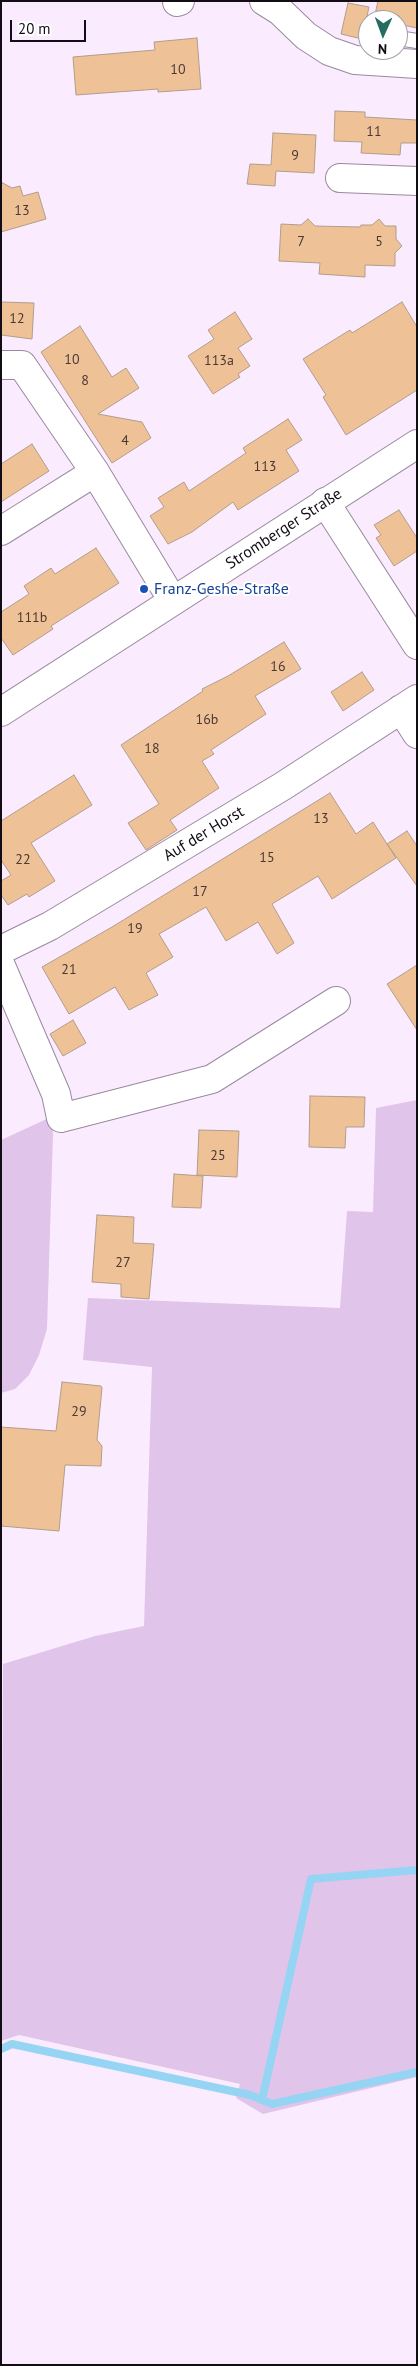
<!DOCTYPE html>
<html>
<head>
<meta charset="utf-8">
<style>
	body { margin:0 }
	#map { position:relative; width:418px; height:2366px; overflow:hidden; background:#faecfe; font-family:"PT Sans",sans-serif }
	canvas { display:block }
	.frame { position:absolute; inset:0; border:2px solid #120c14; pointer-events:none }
	.north { position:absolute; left:358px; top:10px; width:50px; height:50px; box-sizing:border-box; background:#fff; border:1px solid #a09ea1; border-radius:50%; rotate:182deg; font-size:14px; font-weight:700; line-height:20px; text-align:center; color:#120c14 }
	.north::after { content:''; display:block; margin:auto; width:18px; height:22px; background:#266c61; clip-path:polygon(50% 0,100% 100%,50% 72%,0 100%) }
	.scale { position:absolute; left:10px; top:20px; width:76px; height:22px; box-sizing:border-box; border:2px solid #120c14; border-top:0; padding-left:6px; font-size:15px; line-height:18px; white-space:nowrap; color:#120c14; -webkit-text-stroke:4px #fff; paint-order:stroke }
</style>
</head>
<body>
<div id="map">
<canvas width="418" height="2366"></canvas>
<div class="frame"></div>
<div class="north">N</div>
<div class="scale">20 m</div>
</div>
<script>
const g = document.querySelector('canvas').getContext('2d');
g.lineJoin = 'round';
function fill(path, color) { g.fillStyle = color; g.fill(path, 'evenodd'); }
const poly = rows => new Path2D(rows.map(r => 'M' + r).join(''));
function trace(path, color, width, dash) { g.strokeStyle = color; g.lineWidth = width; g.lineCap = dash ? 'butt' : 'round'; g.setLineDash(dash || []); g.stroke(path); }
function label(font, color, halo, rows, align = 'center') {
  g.font = font + ' "PT Sans",sans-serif'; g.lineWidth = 4; g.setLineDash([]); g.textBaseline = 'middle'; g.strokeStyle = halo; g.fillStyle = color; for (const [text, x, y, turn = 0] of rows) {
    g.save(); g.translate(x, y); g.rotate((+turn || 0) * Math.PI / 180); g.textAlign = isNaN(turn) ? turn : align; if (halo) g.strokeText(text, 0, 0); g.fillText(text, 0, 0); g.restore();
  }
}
fill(poly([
	[417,1100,417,2077,263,2114,236,2098,240,2084,19,2035,1,2041,3,1664,95,1636,144,1626,152,1367,83,1360,88,1298,340,1308,347,1211,373,1212,376,1108],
	[51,1117,53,1134,47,1329,39,1355,29,1375,15,1389,1,1393,1,1140]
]), '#e1c4ea');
trace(poly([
	[1,2049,12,2044,250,2095,272,2104,417,2072],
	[262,2100,311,1879,417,1870]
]), '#95d5f3', 8);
const building = poly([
	[378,1,417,1,417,28,398,24,398,20,374,19,378,1],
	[348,3,369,7,362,39,341,34,348,3],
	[197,38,201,89,158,92,158,89,76,95,73,57,155,50,154,42,197,38],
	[335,111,365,112,365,117,417,120,417,143,401,143,400,155,361,153,362,142,334,141,335,111],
	[273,133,316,135,314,173,276,171,275,186,247,184,250,164,271,165,273,133],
	[1,182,12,188,20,186,23,196,38,192,46,219,1,232,1,182],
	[308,219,315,226,360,227,361,225,372,225,379,219,385,226,396,226,396,239,402,246,395,253,395,266,365,265,365,277,319,274,320,263,279,261,281,224,301,225,308,219],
	[1,302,34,303,32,339,1,335,1,302],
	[402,302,417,327,417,390,346,435,323,397,326,395,303,359,350,330,352,333,402,302],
	[235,312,252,339,238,348,250,366,238,374,240,377,213,394,188,356,214,339,208,330,235,312],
	[80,326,112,377,126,368,139,388,98,414,142,422,151,438,112,463,41,352,80,326],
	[288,419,302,440,286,450,299,471,238,510,233,502,192,532,168,544,150,516,164,507,158,498,184,482,189,491,246,453,243,448,288,419],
	[32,444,49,471,1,502,1,464,32,444],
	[399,510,417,538,417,551,394,566,376,538,381,535,374,525,399,510],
	[96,548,119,583,51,626,53,629,13,655,1,638,1,612,29,594,24,586,51,568,55,574,96,548],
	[284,642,301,669,255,696,266,714,211,750,214,754,202,761,219,788,170,820,177,830,146,850,128,823,159,804,121,745,203,691,202,689,228,676,284,642],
	[362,672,374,690,343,711,331,692,362,672],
	[74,775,92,805,31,843,55,881,29,897,27,894,8,905,1,895,1,881,11,875,1,860,1,821,74,775],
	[330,793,356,834,373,822,396,858,332,899,318,876,272,904,294,943,277,954,258,922,226,941,206,907,159,934,173,957,146,973,158,995,129,1010,115,987,69,1014,42,967,112,927,330,793],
	[407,831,417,846,417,886,387,844,407,831],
	[417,965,417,1030,387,984,417,965],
	[73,1020,86,1043,63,1056,50,1034,73,1020],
	[310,1096,365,1097,364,1127,346,1127,345,1148,309,1147,310,1096],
	[199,1130,239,1131,237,1177,197,1175,199,1130],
	[174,1174,203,1176,201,1208,172,1207,174,1174],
	[97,1215,134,1217,133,1243,154,1244,149,1299,121,1297,121,1284,92,1282,97,1215],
	[62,1382,101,1386,102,1388,97,1440,102,1446,101,1466,65,1465,59,1531,1,1526,1,1427,56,1431,62,1382]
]);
fill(building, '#efc197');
trace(building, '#b19d8b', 1);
const lane = poly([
	[398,38,417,41]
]);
const street = poly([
	[264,1,280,11,306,36,329,51,355,60,417,64],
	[177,2,180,1],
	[340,178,417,181],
	[1,365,22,365,95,472,173,601],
	[325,502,417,645],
	[1,531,95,472],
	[401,709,417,734],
	[1,950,50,926,283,786,417,699],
	[1,966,56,1094,61,1118,212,1079,336,1001]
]);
const secondary = poly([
	[1,712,417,444]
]);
trace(lane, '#9a899e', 16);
trace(street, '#9a899e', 30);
trace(secondary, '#9a899e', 30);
trace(lane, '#fff', 14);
trace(street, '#fff', 28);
trace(secondary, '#fff', 28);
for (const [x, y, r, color] of [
	[144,589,5,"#1a4fb4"]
]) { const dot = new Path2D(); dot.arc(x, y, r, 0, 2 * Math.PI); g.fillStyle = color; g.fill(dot); trace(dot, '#fff', 2); }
label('14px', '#493935', null, [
	["10",178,70],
	["11",374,132],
	["9",295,156],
	["13",22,211],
	["7",301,242],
	["5",379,242],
	["12",17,319],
	["10",72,360],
	["113a",219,361],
	["8",85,381],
	["4",125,441],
	["113",265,467],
	["111b",32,618],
	["16",278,667],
	["16b",207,720],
	["18",152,749],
	["13",321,819],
	["15",267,858],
	["22",23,860],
	["17",200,892],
	["19",135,929],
	["21",69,970],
	["25",218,1156],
	["27",123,1263],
	["29",79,1412]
]);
label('16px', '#120c14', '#fff', [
	["Stromberger Straße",284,529,-33],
	["Auf der Horst",204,834,-31]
]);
label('16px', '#164399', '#fff', [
	["Franz-Geshe-Straße",154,589]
], 'left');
</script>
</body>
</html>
